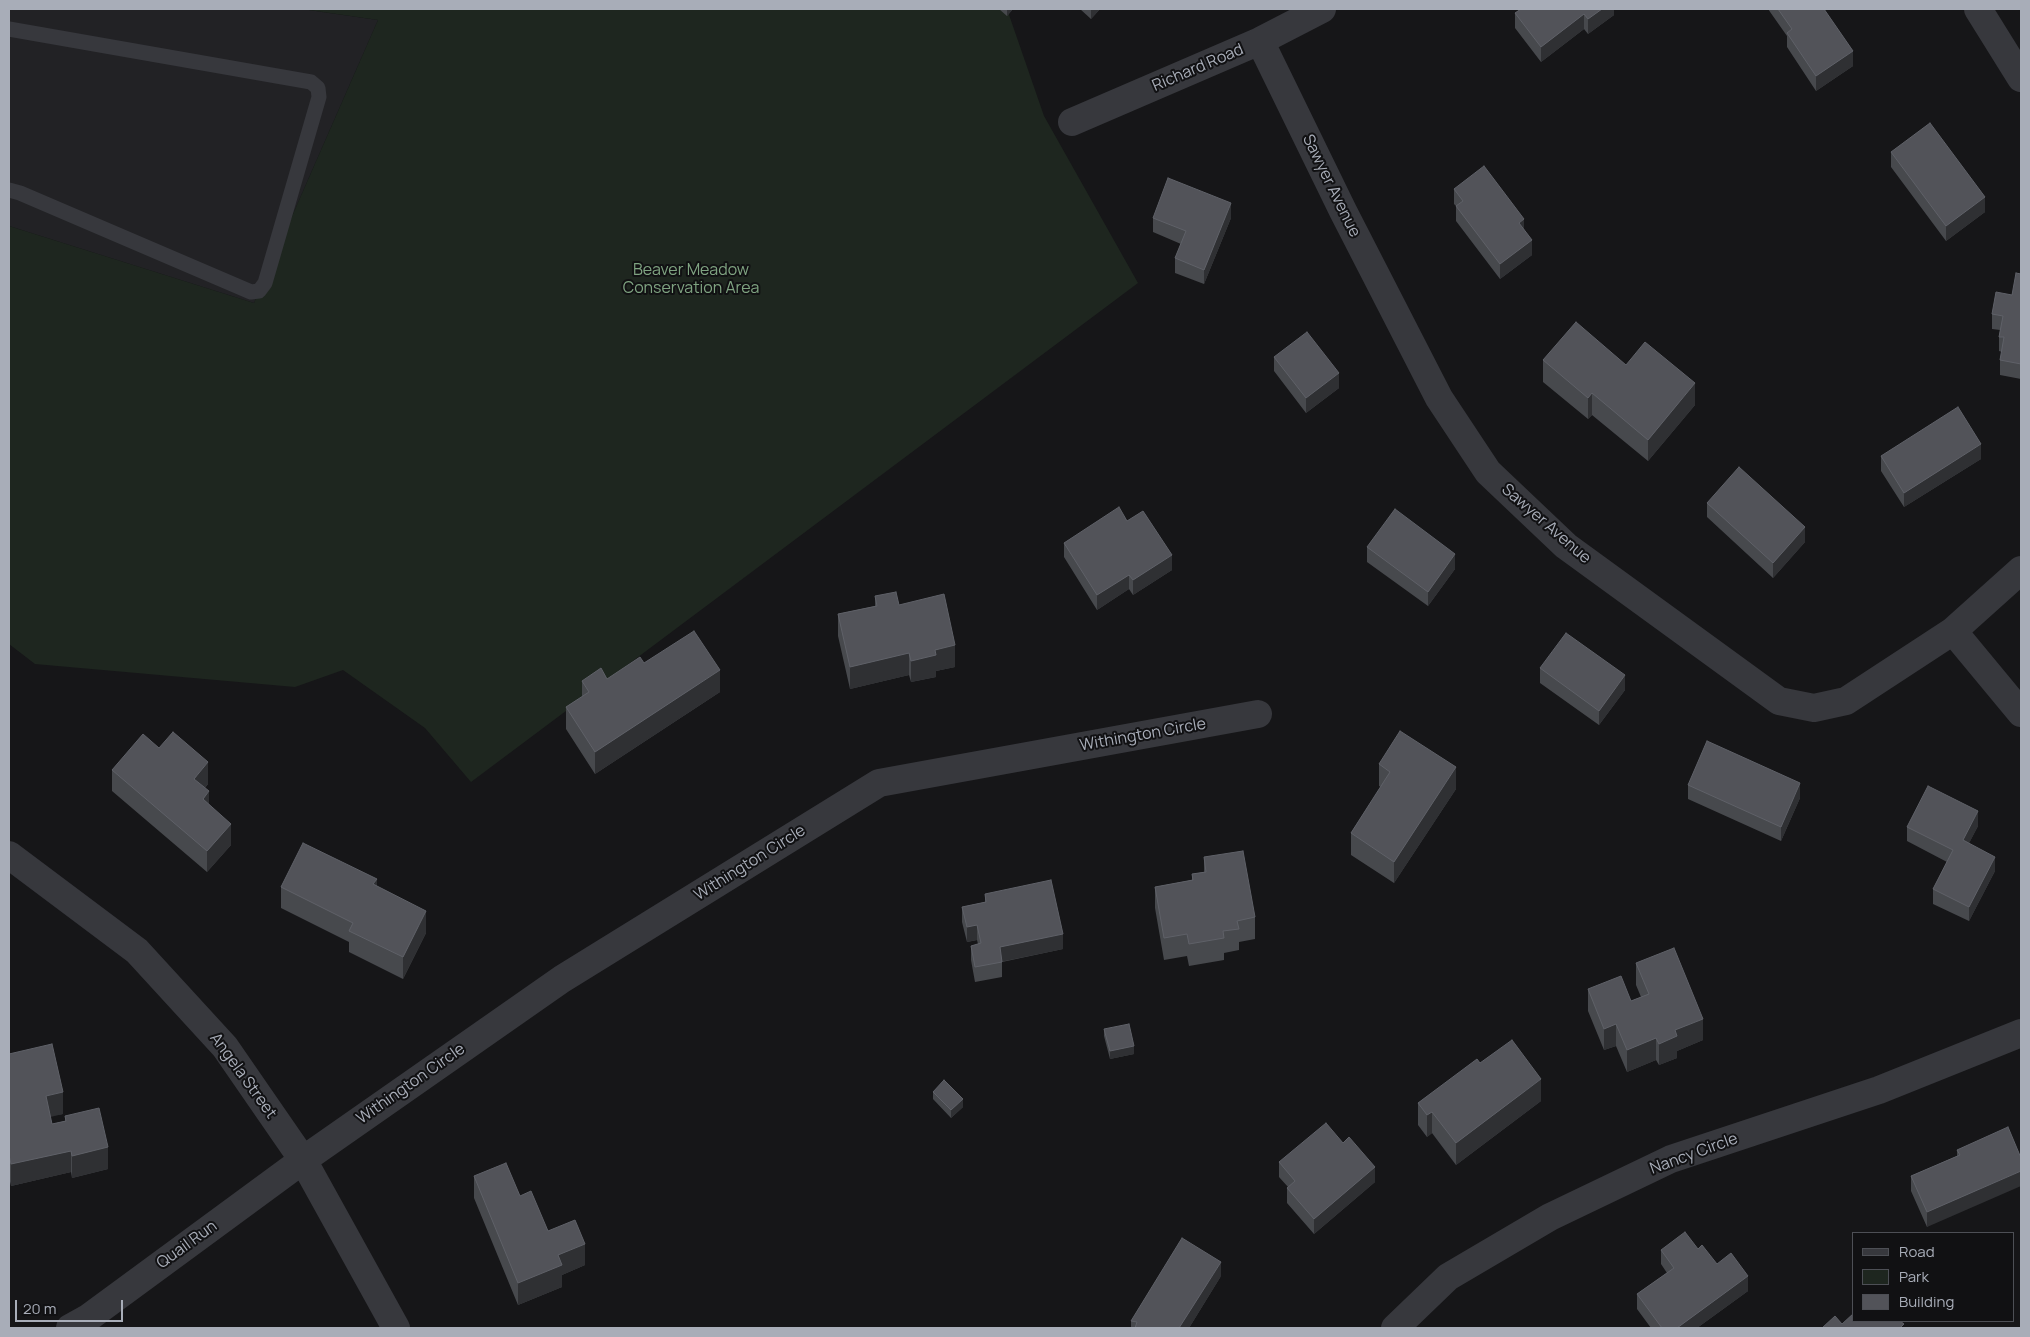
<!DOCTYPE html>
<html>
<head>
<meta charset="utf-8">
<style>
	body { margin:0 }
	#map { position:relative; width:2030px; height:1337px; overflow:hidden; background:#161618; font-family:Manrope,sans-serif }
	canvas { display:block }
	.frame { position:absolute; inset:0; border:10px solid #a8adb8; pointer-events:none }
	.legend { position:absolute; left:1852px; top:1232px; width:162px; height:90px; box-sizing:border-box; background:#111113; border:1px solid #4d4f55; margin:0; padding:6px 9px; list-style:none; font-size:15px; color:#a8adb8 }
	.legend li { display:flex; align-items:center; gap:10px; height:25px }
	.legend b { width:25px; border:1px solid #4d4f55 }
	.scale { position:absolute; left:15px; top:1300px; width:108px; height:22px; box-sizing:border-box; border:2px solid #a8adb8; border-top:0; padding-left:6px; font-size:15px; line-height:18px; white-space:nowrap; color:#a8adb8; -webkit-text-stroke:4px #111113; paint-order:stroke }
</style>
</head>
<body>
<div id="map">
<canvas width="2030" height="1337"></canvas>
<div class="frame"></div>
<ul class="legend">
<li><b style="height:6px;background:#37383d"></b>Road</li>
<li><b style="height:14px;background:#1e261f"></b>Park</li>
<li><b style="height:14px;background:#525359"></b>Building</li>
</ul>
<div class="scale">20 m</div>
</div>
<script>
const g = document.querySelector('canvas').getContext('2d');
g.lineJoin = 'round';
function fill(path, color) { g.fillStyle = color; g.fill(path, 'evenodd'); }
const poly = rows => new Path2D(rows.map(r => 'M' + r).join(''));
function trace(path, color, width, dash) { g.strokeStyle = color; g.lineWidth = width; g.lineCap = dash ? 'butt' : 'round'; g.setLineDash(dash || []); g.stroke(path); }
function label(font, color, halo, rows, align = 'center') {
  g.font = font + ' Manrope,sans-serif'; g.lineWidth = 4; g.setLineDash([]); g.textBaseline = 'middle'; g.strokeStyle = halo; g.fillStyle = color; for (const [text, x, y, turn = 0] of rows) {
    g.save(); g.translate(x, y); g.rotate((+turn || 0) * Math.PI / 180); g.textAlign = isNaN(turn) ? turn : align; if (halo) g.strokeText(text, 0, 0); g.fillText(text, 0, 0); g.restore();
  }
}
fill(poly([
	[9,9,302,9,378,20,254,303,9,226]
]), '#222225');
fill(poly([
	[302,9,1007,9,1044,116,1138,283,471,782,425,728,343,670,295,687,35,664,9,644,9,226,254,303,378,20]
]), '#1e261f');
trace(poly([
	[9,29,311,82,318,88,319,97,265,283,259,291,251,292,20,193,9,190]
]), '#37383d', 15);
trace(poly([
	[1978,9,2021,78],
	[1260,41,1343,211,1439,398,1488,472,1566,546,1779,701,1814,708,1846,701,1953,631,2021,713],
	[1072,122,1260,41,1322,9],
	[1953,631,2021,570],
	[9,855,137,951,225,1047,303,1160,396,1328],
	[70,1328,88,1318,303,1160,562,979,879,783,1258,714],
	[1395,1328,1448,1277,1550,1217,1671,1159,1879,1090,2021,1033]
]), '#37383d', 28);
fill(poly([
	[999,9,1013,9,1007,16],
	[1080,9,1100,9,1091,19],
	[1614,9,1614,15,1588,34,1584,29,1541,62,1515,28,1515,13],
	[1768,9,1824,9,1853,66,1816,91,1787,47,1787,36],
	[1891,152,1985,212,1946,241,1891,167],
	[1454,189,1524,229,1532,255,1500,279,1456,221,1456,206,1454,204],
	[1153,218,1231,218,1204,284,1175,273,1175,258,1181,244,1153,232],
	[2021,274,2021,379,2000,375,2000,360,2002,352,1999,351,1999,337,2000,330,1992,329,1992,314,2012,295],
	[1274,357,1339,388,1306,413,1274,371],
	[1543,360,1626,365,1695,405,1648,461,1592,415,1588,419,1543,382],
	[1881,456,1981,459,1904,507,1881,471],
	[1707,503,1805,542,1773,578,1707,517],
	[1127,521,1172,570,1133,595,1129,589,1097,610,1064,557,1064,543],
	[1367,547,1455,569,1428,606,1367,562],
	[875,596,899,605,955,667,936,671,936,677,911,682,909,675,850,689,838,636,838,614,875,606],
	[644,663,720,692,595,774,566,729,566,707,582,697,582,681,607,679],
	[1540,668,1625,690,1599,725,1540,683],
	[159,748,208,784,205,788,209,804,231,845,207,872,112,791,112,770],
	[1379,764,1456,789,1394,883,1351,855,1351,833,1381,787,1379,786],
	[1688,785,1800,798,1781,841,1688,799],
	[1978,826,1969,843,1995,871,1969,921,1933,904,1933,889,1947,862,1907,841,1907,827],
	[1204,857,1255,917,1255,939,1239,942,1239,950,1224,953,1224,960,1189,966,1187,956,1164,960,1155,908,1155,887,1192,880,1192,874,1204,872],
	[377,886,426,933,403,979,349,952,349,942,281,908,281,887],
	[985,894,1063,949,1002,962,1002,977,975,982,971,960,971,946,978,944,977,940,967,942,962,922,962,907,985,902],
	[1636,963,1703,1040,1677,1051,1677,1058,1659,1065,1656,1060,1627,1072,1616,1046,1604,1050,1588,1011,1588,989,1631,1001,1641,997,1636,985],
	[1104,1029,1134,1054,1110,1059,1104,1036],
	[9,1054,63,1114,50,1116,52,1124,65,1121,65,1116,108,1169,72,1178,71,1172,11,1186,9,1177],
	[1480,1063,1541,1101,1456,1165,1432,1133,1427,1137,1418,1125,1418,1103],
	[933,1092,963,1107,951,1118,933,1099],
	[1957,1150,2021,1158,1927,1227,1911,1191,1911,1176,1957,1156],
	[1279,1162,1375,1182,1314,1234,1287,1203,1287,1188,1288,1187,1279,1177],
	[474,1176,520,1196,548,1231,585,1265,562,1275,562,1287,518,1305,474,1198],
	[1698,1249,1748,1291,1697,1328,1651,1328,1637,1309,1637,1294,1667,1273,1661,1264,1661,1250],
	[1221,1276,1189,1328,1131,1328,1131,1321]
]), '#47494d');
fill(poly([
	[1007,9,1013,9,1007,16],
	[1091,9,1100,9,1091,19],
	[1602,9,1614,9,1614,15,1588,34,1588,19],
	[1584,14,1584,29,1541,62,1541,47],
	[1853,51,1853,66,1816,91,1816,76],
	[1985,197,1985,212,1946,241,1946,226],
	[1231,203,1231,218,1204,284,1204,270],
	[1524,219,1524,234,1519,223],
	[1532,240,1532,255,1500,279,1500,264],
	[1339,373,1339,388,1306,413,1306,398],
	[1695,383,1695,405,1648,461,1648,440],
	[1592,393,1592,415,1588,419,1588,398],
	[1981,444,1981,459,1904,507,1904,493],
	[1805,527,1805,542,1773,578,1773,563],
	[1455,554,1455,569,1428,606,1428,592],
	[1172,555,1172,570,1133,595,1133,580],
	[1129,575,1129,589,1097,610,1097,595],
	[955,645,955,667,936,671,936,677,911,682,911,661,935,650],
	[909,653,909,675,850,689,850,667],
	[720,670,720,692,595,774,595,752],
	[1625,675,1625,690,1599,725,1599,711],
	[208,762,208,784,194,800,194,779],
	[1456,767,1456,789,1394,883,1394,862],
	[1800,783,1800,798,1781,841,1781,827],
	[209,791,209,813,203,799],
	[1978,811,1978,826,1963,855,1963,840],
	[231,824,231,845,207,872,207,851],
	[1995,857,1995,871,1969,921,1969,907],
	[377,879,377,900,373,884],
	[426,911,426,933,403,979,403,957],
	[977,925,977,940,967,942,967,927],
	[1063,934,1063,949,1000,962,1000,947],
	[1703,1019,1703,1040,1677,1051,1677,1058,1659,1065,1659,1044,1675,1030],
	[1616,1024,1616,1046,1604,1050,1604,1029],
	[1656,1038,1656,1060,1627,1072,1627,1050],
	[1134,1046,1134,1054,1110,1059,1110,1051],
	[1541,1079,1541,1101,1456,1165,1456,1143],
	[63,1092,63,1114,46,1118,46,1096],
	[963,1099,963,1107,951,1118,951,1110],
	[1432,1112,1432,1133,1427,1137,1427,1115],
	[108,1147,108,1169,72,1178,72,1156],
	[71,1151,71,1172,11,1186,11,1164],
	[1375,1167,1375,1182,1314,1234,1314,1219],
	[2021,1171,2021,1186,1927,1227,1927,1212],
	[585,1244,585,1265,562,1275,562,1287,518,1305,518,1283,558,1255],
	[1221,1262,1221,1276,1189,1328,1179,1328],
	[1748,1276,1748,1291,1697,1328,1677,1328]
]), '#2f3033');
const building = poly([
	[1521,9,1602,9,1588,19,1584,14,1541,47,1515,13,1521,9],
	[1778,9,1824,9,1853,51,1816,76,1787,33,1792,29,1778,9],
	[1930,123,1985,197,1946,226,1891,152,1930,123],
	[1484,166,1524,219,1519,223,1532,240,1500,264,1456,206,1463,201,1454,189,1484,166],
	[1168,178,1231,203,1204,270,1175,258,1186,231,1153,218,1168,178],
	[2016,273,2021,274,2021,364,2000,360,2004,337,1999,337,2003,316,1992,314,1996,292,2012,295,2016,273],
	[1576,322,1626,365,1645,342,1695,383,1648,440,1592,393,1588,398,1543,360,1576,322],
	[1307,332,1339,373,1306,398,1274,357,1307,332],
	[1958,407,1981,444,1904,493,1881,456,1958,407],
	[1739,467,1805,527,1773,563,1707,503,1739,467],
	[1119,507,1127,521,1143,511,1172,555,1133,580,1129,575,1097,595,1064,543,1119,507],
	[1395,509,1455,554,1428,592,1367,547,1395,509],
	[896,592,899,605,944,594,955,645,935,650,936,655,911,661,909,653,850,667,838,614,877,606,875,596,896,592],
	[694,631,720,670,595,752,566,707,589,692,582,681,601,668,607,679,640,657,644,663,694,631],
	[1566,633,1625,675,1599,711,1540,668,1566,633],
	[1400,731,1456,767,1394,862,1351,833,1390,772,1379,764,1400,731],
	[173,732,208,762,194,779,209,791,203,799,231,824,207,851,112,770,143,734,159,748,173,732],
	[1707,741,1800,783,1781,827,1688,785,1707,741],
	[1928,786,1978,811,1963,840,1995,857,1969,907,1933,889,1953,850,1907,827,1928,786],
	[303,843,377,879,373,884,426,911,403,957,349,931,353,923,281,887,303,843],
	[1243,851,1255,917,1237,921,1239,929,1223,931,1224,938,1189,944,1187,934,1164,938,1155,887,1193,880,1192,874,1206,872,1204,857,1243,851],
	[1051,880,1063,934,1000,947,1002,962,975,967,971,946,981,943,977,925,967,927,962,907,986,902,985,894,1051,880],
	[1674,948,1703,1019,1675,1030,1677,1036,1659,1044,1656,1038,1627,1050,1616,1024,1604,1029,1588,989,1621,976,1631,1001,1649,994,1636,963,1674,948],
	[1129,1024,1134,1046,1110,1051,1104,1029,1129,1024],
	[1512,1040,1541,1079,1456,1143,1432,1112,1427,1115,1418,1103,1477,1059,1480,1063,1512,1040],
	[52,1044,63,1092,46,1096,52,1124,66,1121,65,1116,99,1108,108,1147,72,1156,71,1151,11,1164,9,1155,9,1054,52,1044],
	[944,1080,963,1099,951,1110,933,1092,944,1080],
	[1326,1123,1343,1143,1349,1137,1375,1167,1314,1219,1287,1188,1295,1181,1279,1162,1326,1123],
	[2008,1127,2021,1158,2021,1171,1927,1212,1911,1176,1960,1155,1957,1150,2008,1127],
	[506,1163,520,1196,531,1191,548,1231,575,1220,585,1244,558,1255,562,1265,518,1283,474,1176,506,1163],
	[1685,1232,1698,1249,1702,1245,1717,1264,1731,1253,1748,1276,1677,1328,1662,1328,1637,1294,1674,1268,1661,1250,1685,1232],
	[1182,1238,1221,1262,1179,1328,1135,1328,1137,1322,1131,1321,1182,1238],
	[1854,1313,1854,1321,1900,1321,1904,1324,1900,1328,1822,1328,1835,1316,1842,1324,1854,1313]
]);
fill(building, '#525359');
trace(building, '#5f6168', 1);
label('16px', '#a8adb8', '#111113', [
	["Richard Road",1198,68,-23],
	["Sawyer Avenue",1331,186,64],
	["Sawyer Avenue",1546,524,41],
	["Withington Circle",1143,735,-10],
	["Withington Circle",750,863,-32],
	["Angela Street",243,1076,54],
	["Withington Circle",411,1084,-35],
	["Nancy Circle",1694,1154,-20],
	["Quail Run",187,1245,-36]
]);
label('16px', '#7fa381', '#111113', [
	["Beaver Meadow",691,271],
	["Conservation Area",691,289]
]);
</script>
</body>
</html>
